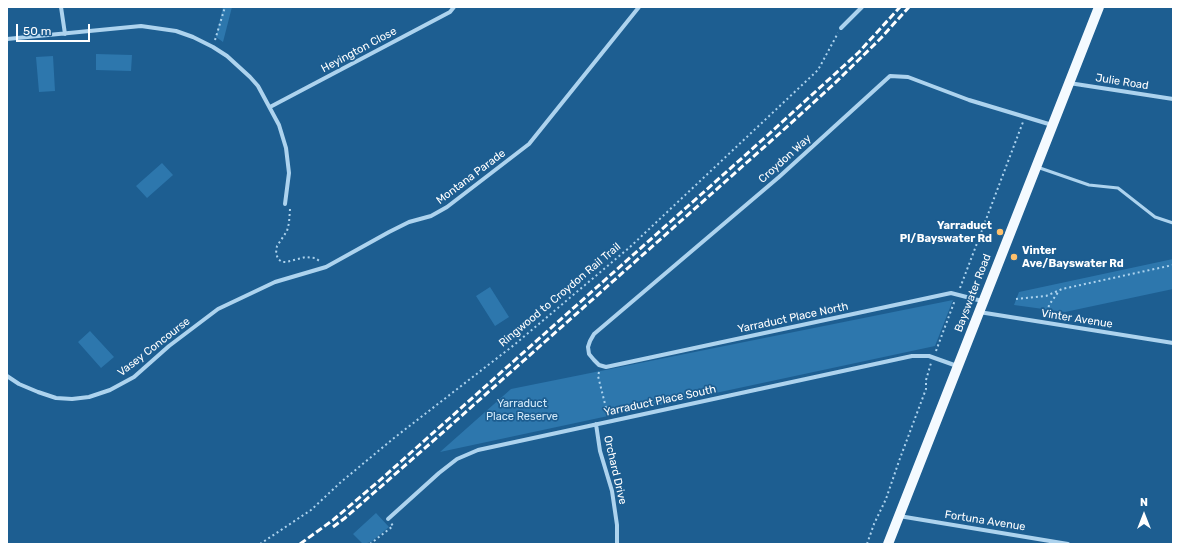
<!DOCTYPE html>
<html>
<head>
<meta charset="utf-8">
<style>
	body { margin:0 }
	#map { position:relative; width:1180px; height:551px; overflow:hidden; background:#1d5e91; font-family:Rubik,sans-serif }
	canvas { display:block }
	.frame { position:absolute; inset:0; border:8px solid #fff; pointer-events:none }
	.north { position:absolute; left:1124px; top:495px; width:40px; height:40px; -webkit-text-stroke:3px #1d5e91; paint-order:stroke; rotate:0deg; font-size:11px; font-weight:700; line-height:16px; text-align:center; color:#fff }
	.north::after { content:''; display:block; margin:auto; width:14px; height:18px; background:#fff; clip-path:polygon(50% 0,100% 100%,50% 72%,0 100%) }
	.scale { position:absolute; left:16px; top:24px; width:74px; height:18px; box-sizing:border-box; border:2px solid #fff; border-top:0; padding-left:5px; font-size:12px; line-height:14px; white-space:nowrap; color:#fff; -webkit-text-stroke:3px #1d5e91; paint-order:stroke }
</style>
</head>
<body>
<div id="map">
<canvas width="1180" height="551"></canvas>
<div class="frame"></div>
<div class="north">N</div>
<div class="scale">50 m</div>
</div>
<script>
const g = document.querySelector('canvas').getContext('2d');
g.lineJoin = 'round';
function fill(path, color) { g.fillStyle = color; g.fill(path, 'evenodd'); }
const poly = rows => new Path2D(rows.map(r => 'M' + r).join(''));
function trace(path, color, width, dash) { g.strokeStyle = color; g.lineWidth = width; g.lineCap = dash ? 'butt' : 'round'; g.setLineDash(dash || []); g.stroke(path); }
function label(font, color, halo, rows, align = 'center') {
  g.font = font + ' Rubik,sans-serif'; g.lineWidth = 3.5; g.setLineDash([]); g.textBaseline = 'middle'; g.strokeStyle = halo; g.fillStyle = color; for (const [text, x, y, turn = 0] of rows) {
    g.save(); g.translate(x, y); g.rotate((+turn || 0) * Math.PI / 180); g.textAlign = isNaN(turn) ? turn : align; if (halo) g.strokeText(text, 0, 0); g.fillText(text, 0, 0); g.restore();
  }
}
fill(poly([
	[223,7,232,7,223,42,216,37],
	[96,54,132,55,131,71,96,70],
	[53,56,55,91,39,92,36,57],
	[162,163,173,175,147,198,136,186],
	[1173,259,1173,289,1065,312,1014,305,1019,292],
	[490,287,509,317,495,326,476,296],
	[953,300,935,346,440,452,511,389],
	[90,331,114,357,101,368,78,342],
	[376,513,389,527,371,542,363,544,353,534]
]), '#2d77ad');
trace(poly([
	[215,40,225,7],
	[290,209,289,223,287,231,277,246,276,253,278,259,282,262,286,262,306,257,315,258,321,262],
	[960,288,1023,122],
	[1016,299,1046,296,1062,289,1173,265],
	[1047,317,1049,305,1059,291],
	[936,351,955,300],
	[599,372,598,376,608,416],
	[260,544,311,510,341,482,394,438,514,345,630,247,818,70,838,33],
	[370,544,393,526,391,523],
	[867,544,874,524,886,499,899,461,926,389,926,380,931,363]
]), '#add3ee', 2, [2, 3]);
trace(poly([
	[1037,167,1089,185,1118,188,1155,217,1173,223]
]), '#add3ee', 3);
trace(poly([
	[61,7,65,34],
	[841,28,862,7],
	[7,39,141,26,176,31,193,37,213,47,227,56,250,77,258,86,279,125,286,148,289,173,285,204],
	[1069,83,1173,99],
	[270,107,450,12,454,7],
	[982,301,951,293,606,367,599,365,594,360,589,354,588,347,590,341,594,334,779,177,890,76,908,77,969,100,1052,125],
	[979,312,1173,343],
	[7,376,19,384,38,392,56,398,72,399,89,397,110,390,134,377,169,346,218,309,275,282,326,267,389,232,409,222,431,216,447,207,529,144,639,7],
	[596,424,600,451,612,491,617,525,617,544],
	[899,516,1068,544],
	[388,519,439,473,457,459,478,450,912,356,929,356,957,366]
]), '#add3ee', 4);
trace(poly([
	[888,544,1099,7]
]), '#f4faff', 10);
trace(poly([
	[333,527,345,518,441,434,780,133,834,84,881,38,909,7],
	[300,544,333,520,379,481,769,134,859,52,900,7]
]), '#fff', 3, [7, 3]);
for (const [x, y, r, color] of [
	[1000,232,4,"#fec16c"],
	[1014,257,4,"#fec16c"]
]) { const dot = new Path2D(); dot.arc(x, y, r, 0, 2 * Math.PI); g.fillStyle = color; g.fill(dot); trace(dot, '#1d5e91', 1.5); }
label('11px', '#fff', '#1d5e91', [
	["Heyington Close",359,50,-28],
	["Julie Road",1122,82,9],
	["Croydon Way",785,159,-42],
	["Montana Parade",471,177,-37],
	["Bayswater Road",973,293,-69],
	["Ringwood to Croydon Rail Trail",560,295,-40],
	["Yarraduct Place North",793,318,-12],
	["Vinter Avenue",1077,319,9],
	["Vasey Concourse",154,347,-38],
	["Yarraduct Place South",660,401,-12],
	["Orchard Drive",615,470,77],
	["Fortuna Avenue",985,521,9]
]);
label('bold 11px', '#fff', '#1d5e91', [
	["Yarraduct",992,226],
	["Pl/Bayswater Rd",992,239],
	["Vinter",1022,251,"left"],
	["Ave/Bayswater Rd",1022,264,"left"]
], 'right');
label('11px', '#d3eafa', '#1d5e91', [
	["Yarraduct",522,404],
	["Place Reserve",522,417]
]);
</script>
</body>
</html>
